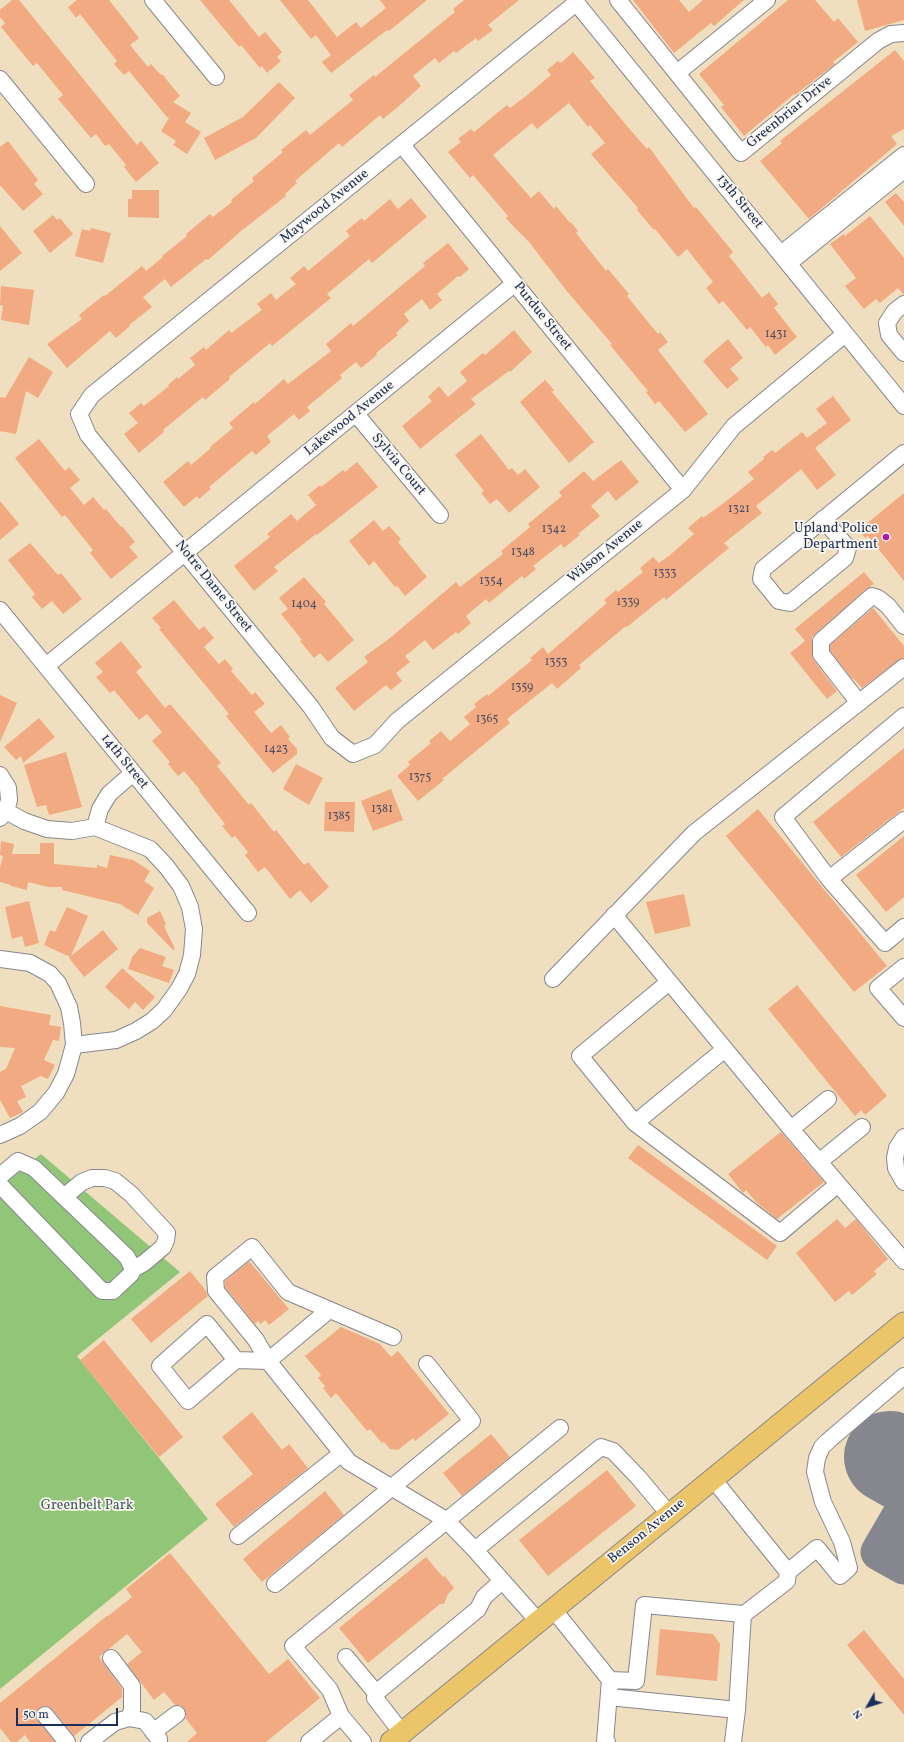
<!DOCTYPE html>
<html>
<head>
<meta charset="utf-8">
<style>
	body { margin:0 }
	#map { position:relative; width:904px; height:1742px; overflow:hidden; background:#f0dfbf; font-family:Vollkorn,serif }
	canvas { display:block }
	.north { position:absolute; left:848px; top:1686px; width:40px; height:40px; -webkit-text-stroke:3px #fbf7ec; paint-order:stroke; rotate:231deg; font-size:11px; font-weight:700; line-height:16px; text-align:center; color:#1b2f5e }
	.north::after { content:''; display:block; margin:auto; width:14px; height:18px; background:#1b2f5e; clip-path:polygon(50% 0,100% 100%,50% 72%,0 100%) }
	.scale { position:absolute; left:16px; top:1708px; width:102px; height:18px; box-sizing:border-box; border:2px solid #1b2f5e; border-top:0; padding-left:5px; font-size:12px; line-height:14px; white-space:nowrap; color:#1b2f5e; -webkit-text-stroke:3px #fbf7ec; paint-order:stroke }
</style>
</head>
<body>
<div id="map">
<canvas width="904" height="1742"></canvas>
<div class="north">N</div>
<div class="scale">50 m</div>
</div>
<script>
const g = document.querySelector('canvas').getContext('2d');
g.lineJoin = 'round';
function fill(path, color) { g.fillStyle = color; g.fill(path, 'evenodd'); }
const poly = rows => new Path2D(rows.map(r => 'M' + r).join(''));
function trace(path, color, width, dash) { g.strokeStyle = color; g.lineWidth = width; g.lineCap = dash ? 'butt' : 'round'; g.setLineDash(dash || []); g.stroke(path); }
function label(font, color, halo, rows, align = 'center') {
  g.font = font + ' Vollkorn,serif'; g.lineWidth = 3.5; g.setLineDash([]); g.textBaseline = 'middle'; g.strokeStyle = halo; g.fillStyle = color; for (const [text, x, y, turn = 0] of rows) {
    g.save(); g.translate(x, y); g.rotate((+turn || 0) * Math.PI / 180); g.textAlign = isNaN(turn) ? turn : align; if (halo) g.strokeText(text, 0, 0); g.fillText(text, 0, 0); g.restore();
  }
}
fill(poly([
	[41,1154,180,1272,77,1356,208,1519,0,1689,0,1187]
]), '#91c577');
trace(poly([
	[904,1509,879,1552,904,1566]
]), '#86878e', 37);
trace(poly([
	[890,1457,904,1465]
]), '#86878e', 92);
fill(poly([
	[12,0,19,0,137,145,141,141,159,163,136,182,124,167,126,165,109,144,105,146,96,134,91,138,58,99,63,95,37,63,33,66,1,27,5,23,0,17,0,10],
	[77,0,109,0,139,38,130,45,148,67,151,64,161,75,162,74,180,96,173,102,191,113,185,122,201,132,187,154,173,145,176,141,161,131,169,118,166,116,129,71,124,75,114,64,117,61,80,14,76,18,68,7],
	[200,0,229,0,259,37,265,32,282,52,277,57,281,61,267,73,262,66,260,68,241,45,239,47],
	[280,0,308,0,337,37,356,22,361,28,386,8,380,0,427,0,389,31,387,30,331,73,322,62,331,55,316,35,311,39],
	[464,0,519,0,488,25,493,30,478,41,476,38,456,53,454,51,439,63,435,58,413,76,421,86,399,106,383,119,380,115,342,147,339,143,295,181,297,183,285,194,286,196,241,231,208,260,206,259,171,287,165,279,143,297,152,307,129,325,130,326,116,338,110,331,67,368,47,344,82,319,79,315,104,295,105,296,142,266,146,271,163,257,162,256,187,236,186,234,210,214,213,217,232,202,231,200,254,181,252,178,283,152,281,150,306,130,310,135,353,100,349,95,374,75,375,77,455,12,453,9],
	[633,0,679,0,689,12,703,0,744,0,714,26,711,23,674,53],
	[788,0,815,0,834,22,838,18,858,42,833,62,835,64,795,95,794,94,744,136,721,107,724,105,699,74],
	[857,0,904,0,904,20,865,31],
	[895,50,904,61,904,129,891,136,897,144,809,219,760,161,782,143,780,141],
	[573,52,595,78,590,81,626,125,647,149,649,147,679,188,694,208,696,207,733,252,729,256,762,298,769,292,778,304,774,308,797,337,775,355,768,345,766,347,750,327,747,330,723,301,719,304,706,288,713,282,687,249,678,257,655,229,654,230,637,210,638,208,591,154,605,143,590,125,588,127,569,103,537,129,532,123,493,155,531,198,539,191,554,209,556,206,570,223,571,222,578,231,576,233,606,271,608,269,629,294,627,296,644,317,658,334,660,332,668,342,658,350,708,414,685,432,659,401,655,404,646,392,648,391,610,345,612,344,566,290,529,242,514,227,506,218,508,216,473,175,470,178,448,152,461,142,458,139,471,129,474,132,507,105,510,108,526,96,551,75,547,70,558,61,561,63],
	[279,82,295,98,256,138,215,160,204,138,243,117],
	[8,141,38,180,34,184,43,194,23,211,0,185,0,147],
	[132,190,159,190,159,218,128,217,128,199,132,199],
	[896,193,904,202,904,226,885,202],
	[411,198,427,217,372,263,369,259,327,294,331,298,272,346,270,343,229,377,230,379,205,400,203,397,163,430,164,432,139,453,124,434,138,423,129,413,141,403,144,406,169,386,168,385,177,377,178,379,195,365,190,358,204,347,206,350,229,330,231,333,262,310,257,304,271,293,276,300,296,284,290,278,304,266,308,271,350,236,346,231,362,218,364,221,390,199,398,209],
	[53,215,57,220,60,218,73,234,50,253,33,231],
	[870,216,904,258,904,295,898,288,880,303,876,299,864,309,845,286,856,278,830,244,844,234,845,236],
	[0,226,22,253,0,271],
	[91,228,111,233,103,263,75,256,82,229,90,231],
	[448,243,469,269,460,277,458,276,437,294,442,300,430,310,422,299,404,314,409,321,396,333,398,335,376,353,377,355,361,368,356,362,340,375,342,378,307,407,310,411,299,420,294,414,267,436,271,442,256,455,252,451,209,487,211,489,199,499,197,496,184,507,163,482,188,461,191,465,211,448,210,447,233,428,229,423,254,402,255,404,284,379,288,384,331,351,326,344,351,323,353,326,425,266,423,263],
	[1,286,34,290,29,325,1,320,3,306,0,305],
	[514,330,532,352,510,372,509,371,471,399,476,404,420,449,402,426,432,401,428,397,439,386,448,397,467,381,460,372,483,353,485,355],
	[728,339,743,358,730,369,739,379,727,389,703,361],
	[29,357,53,372,38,398,26,391,16,434,0,431,0,397,5,398],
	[545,380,554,390,552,392,594,442,569,463,520,402],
	[833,396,851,420,815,448,836,475,817,490,801,469,756,506,762,513,724,543,729,548,666,600,664,597,627,627,626,626,579,665,581,668,557,689,552,683,507,719,510,723,442,779,444,780,418,801,397,776,410,765,408,762,431,743,429,741,441,731,450,741,470,724,464,717,476,707,474,704,487,694,488,696,532,660,530,658,543,647,548,654,607,603,604,600,616,590,618,592,643,572,640,568,653,557,659,563,670,555,694,534,688,528,702,516,703,518,725,502,754,479,748,472,764,459,763,457,772,450,775,453,802,432,807,438,827,423,816,409],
	[481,434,509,470,512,468,518,475,525,469,540,487,509,513,497,499,490,504,481,493,484,491,455,455],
	[39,439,65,471,69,467,80,480,70,488,84,505,93,497,104,510,106,509,121,527,122,526,135,542,129,547,138,557,111,579,90,553,93,550,65,515,62,517,15,458],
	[621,460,639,482,616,501,608,491,591,506,600,516,578,534,580,535,564,548,561,544,533,566,536,569,524,579,522,576,489,603,486,599,466,616,471,623,458,634,456,632,433,650,425,640,405,656,410,662,396,673,402,681,391,690,386,685,354,711,335,688,368,662,364,657,390,638,456,582,460,587,503,554,501,551,530,527,528,524,562,496,559,492,584,471,593,481],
	[357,462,378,487,317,535,316,534,274,567,278,571,254,591,234,566,270,537,267,534,291,514,297,521,316,505,308,495,320,485,321,487,343,470,345,472],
	[904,493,904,581,868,536,865,538,859,530],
	[0,501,19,524,0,540],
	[374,520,383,531,389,526,401,539,398,542,427,577,405,596,397,586,395,587,374,561,369,566,349,541],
	[30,543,58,575,61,573,82,599,63,614,52,601,42,609,32,597,35,594,8,560],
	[864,572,874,584,866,589,812,637,812,654,813,659,837,691,827,699,790,653,805,641,795,629],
	[304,577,326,602,324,604,354,640,328,662,320,653,314,658,300,641,302,640,281,614,288,609,279,598],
	[174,600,199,630,204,626,214,638,204,647,219,664,225,659,233,669,231,671,252,695,255,692,265,704,254,712,271,733,281,725,290,737,288,739,297,749,297,754,273,773,226,716,229,714,159,629,161,628,152,618],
	[873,608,904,646,904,657,862,688,853,678,852,679,830,651,830,645],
	[121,641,142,667,136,672,165,708,170,704,221,763,217,766,249,805,251,803,274,832,276,830,304,865,308,862,329,887,311,903,300,890,290,899,265,867,258,872,245,855,248,852,235,836,232,838,222,826,225,824,199,791,200,790,184,771,178,776,168,764,170,762,152,741,162,732,147,714,139,720,114,690,110,693,96,677,103,672,95,663],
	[0,695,17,703,0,742],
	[39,718,55,737,23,763,21,756,16,760,4,747],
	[904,748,904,808,841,857,813,822],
	[66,752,82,807,49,815,46,805,37,807,24,765],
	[296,764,323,778,309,805,283,789],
	[391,789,403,820,373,831,361,801],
	[325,802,355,802,354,832,324,831],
	[758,809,887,966,854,992,726,836],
	[904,836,904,897,886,912,856,875],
	[1,841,14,844,12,854,40,854,40,843,54,843,54,864,97,868,97,865,107,868,110,855,133,860,150,871,144,881,154,888,138,915,120,904,62,890,62,887,48,887,28,882,27,890,11,886,11,885,0,882,0,867,3,856,0,855],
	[684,894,691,926,655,934,646,902],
	[29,901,39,943,25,947,22,936,12,939,5,907],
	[67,907,88,916,71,956,103,930,118,949,84,977,69,958,70,957,44,945,50,930,55,932],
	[160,911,166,924,164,926,175,949,173,950,147,923,147,918],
	[140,948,166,957,162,966,174,970,169,983,128,969,132,957],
	[122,968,155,997,143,1010,135,1002,129,1009,105,987],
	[797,985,887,1096,865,1115,861,1110,855,1116,768,1009],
	[0,1006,51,1015,49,1025,61,1027,59,1041,53,1040,44,1060,55,1065,48,1079,41,1076,21,1086,26,1097,17,1101,23,1112,10,1118,0,1100,0,1072,6,1069,15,1048,0,1047],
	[781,1132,824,1182,777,1219,757,1203,746,1190,743,1193,728,1174],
	[638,1145,777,1246,767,1260,628,1158],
	[837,1219,845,1228,856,1219,888,1259,874,1271,877,1274,852,1295,849,1291,835,1302,796,1253],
	[249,1261,289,1309,269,1325,265,1320,261,1324,258,1321,255,1324,225,1287,225,1281],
	[190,1271,206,1291,208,1296,151,1343,131,1319],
	[341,1327,380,1344,391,1357,398,1351,449,1414,415,1441,413,1438,398,1450,390,1449,384,1442,382,1443,370,1429,367,1431,336,1393,331,1398,323,1388,325,1386,318,1378,321,1375,305,1356],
	[104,1340,183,1437,159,1457,80,1360],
	[252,1412,282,1450,289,1444,308,1468,234,1527,215,1504,253,1474,222,1437],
	[491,1434,510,1457,462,1496,443,1473],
	[607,1470,636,1506,548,1576,519,1540],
	[325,1491,344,1515,262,1582,243,1559],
	[170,1553,269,1674,288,1659,320,1698,266,1742,187,1742,197,1733,186,1719,186,1713,184,1708,180,1705,175,1705,164,1692,154,1700,127,1664,142,1652,127,1634,99,1657,122,1689,122,1697,74,1736,52,1709,48,1706,43,1706,36,1711,36,1717,55,1742,30,1742,25,1735,17,1742,11,1742,0,1728,0,1703,108,1615,108,1616,132,1597,126,1589],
	[426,1557,443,1577,445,1576,454,1588,448,1594,444,1604,440,1604,368,1663,339,1628],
	[660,1629,713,1634,720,1644,717,1681,656,1675],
	[864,1630,904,1679,904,1715,847,1645]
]), '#f1aa81');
const minor = poly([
	[153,0,216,77],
	[574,0,904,406],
	[618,0,741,153,878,41,891,34,904,33],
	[576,3,92,395,79,414,88,435,311,707,332,738,353,754,375,745,397,721,683,490,734,426,845,334],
	[677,73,767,0],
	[0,79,86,184],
	[402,145,683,490],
	[781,254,904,155],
	[789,263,904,170],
	[904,304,895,311,887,323,889,335,904,353],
	[356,414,440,515],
	[823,519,848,548,845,558,790,603,779,601,761,579,763,569,904,453],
	[0,610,248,913],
	[46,666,514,284],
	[859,703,821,654,821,641,872,596,878,598,888,606,904,626],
	[904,716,783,817,829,879,885,943,904,927],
	[0,775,8,788,9,800,6,811,0,818],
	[6,811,24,821,47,829,72,831,95,827],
	[95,827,100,809,109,794,133,773],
	[829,879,904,820],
	[614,915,791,1129,904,1261],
	[0,959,30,963,50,974,58,983,69,1007,72,1023,74,1045,66,1074,56,1093,40,1112,20,1126,0,1135],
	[904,967,878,988,904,1018],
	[553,979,694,833,904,667],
	[74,1045,116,1040,136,1031,152,1021,164,1010,179,989,187,974,192,955,194,929,190,907,181,886,166,866,150,849,95,827],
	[725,1049,635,1123,780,1233,838,1184],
	[635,1123,580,1056,669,982],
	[791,1129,828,1099],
	[904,1137,897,1148,895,1158,896,1168,904,1182],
	[819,1162,862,1127],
	[0,1176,18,1161,34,1168,127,1257,133,1269,131,1274,113,1291,102,1291,0,1185],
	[65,1196,82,1182,92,1178,105,1178,115,1181,131,1194,167,1233,166,1240,163,1247,144,1263,133,1269],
	[393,1337,288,1292,252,1247,215,1277,216,1291,256,1340,268,1361,349,1462,446,1520,475,1550,538,1621],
	[236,1360,188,1401,160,1366,207,1324,236,1360,268,1361,329,1310],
	[713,1479,788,1572,787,1581,743,1615],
	[238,1536,342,1453],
	[475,1550,601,1447,613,1451,638,1477,669,1514],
	[788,1572,817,1548,840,1576,849,1568,842,1542,823,1502,815,1472,817,1458,822,1447,828,1441,904,1376],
	[275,1584,472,1421,427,1364],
	[553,1609,610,1680,605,1742,607,1742],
	[346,1657,376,1693],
	[111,1658,132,1686,132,1710,129,1718],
	[610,1680,636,1681,644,1605,743,1614,737,1710],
	[609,1697,737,1710,733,1742],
	[45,1715,67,1742],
	[153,1732,177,1714],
	[402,1733,375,1698,376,1693,478,1609,484,1597,502,1581],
	[89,1742,115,1722,129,1718,145,1721,159,1739,159,1742],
	[309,1742,341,1716],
	[363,1742,341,1716,330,1690,293,1646,560,1428]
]);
const major = poly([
	[391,1742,904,1323]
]);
trace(minor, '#86878e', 18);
trace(major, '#86878e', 23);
trace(minor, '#fff', 16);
trace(major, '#edc569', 21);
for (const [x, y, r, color] of [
	[886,537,4,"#b5179e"]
]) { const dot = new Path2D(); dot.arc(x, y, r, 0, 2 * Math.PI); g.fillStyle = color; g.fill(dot); trace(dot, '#fbf7ec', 1.5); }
label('12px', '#504e67', null, [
	["1431",776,335],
	["1321",739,510],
	["1342",554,530],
	["1348",523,553],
	["1333",665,574],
	["1354",491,582],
	["1339",628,603],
	["1404",304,605],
	["1353",556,663],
	["1359",522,688],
	["1365",487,720],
	["1423",276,750],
	["1375",420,778],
	["1381",382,810],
	["1385",339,817]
]);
label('14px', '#1b2f5e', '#fbf7ec', [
	["Greenbriar Drive",790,113,-39],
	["13th Street",739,202,51],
	["Maywood Avenue",325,207,-39],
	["Purdue Street",542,317,51],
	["Lakewood Avenue",350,419,-39],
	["Sylvia Court",398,465,50],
	["Wilson Avenue",606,552,-39],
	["Notre Dame Street",213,587,51],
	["14th Street",124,762,51],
	["Benson Avenue",647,1532,-39]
]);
label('14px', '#1b2f5e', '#fbf7ec', [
	["Upland Police",878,529],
	["Department",878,545]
], 'right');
label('14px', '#3e5c66', '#fbf7ec', [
	["Greenbelt Park",87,1506]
]);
</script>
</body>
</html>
